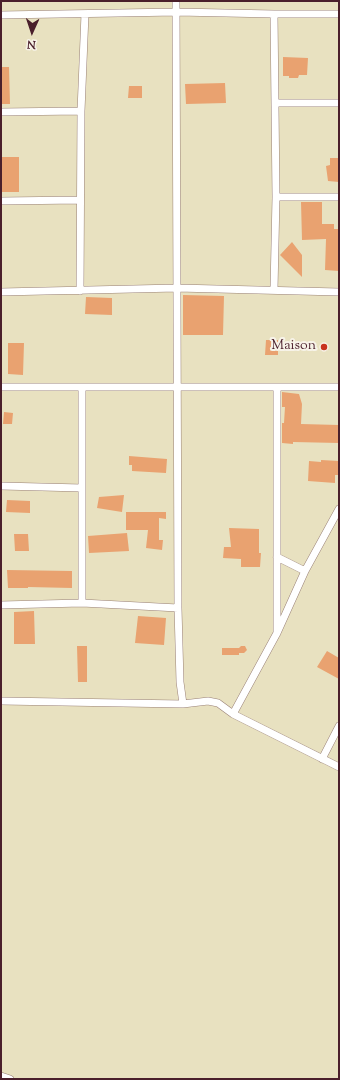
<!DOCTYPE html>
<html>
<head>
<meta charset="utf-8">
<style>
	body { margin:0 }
	#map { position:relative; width:340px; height:1080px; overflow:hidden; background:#e8e1c0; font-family:"Sorts Mill Goudy",serif }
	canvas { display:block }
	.frame { position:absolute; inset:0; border:2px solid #4a1f2b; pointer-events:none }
	.north { position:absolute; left:12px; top:12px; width:40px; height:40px; -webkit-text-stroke:3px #f7f3e8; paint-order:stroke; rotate:183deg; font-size:11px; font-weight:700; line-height:16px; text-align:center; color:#4a1f2b }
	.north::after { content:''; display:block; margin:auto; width:14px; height:18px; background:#4a1f2b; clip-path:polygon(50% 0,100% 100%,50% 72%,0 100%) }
</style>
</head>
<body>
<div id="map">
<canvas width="340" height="1080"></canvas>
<div class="frame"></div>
<div class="north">N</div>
</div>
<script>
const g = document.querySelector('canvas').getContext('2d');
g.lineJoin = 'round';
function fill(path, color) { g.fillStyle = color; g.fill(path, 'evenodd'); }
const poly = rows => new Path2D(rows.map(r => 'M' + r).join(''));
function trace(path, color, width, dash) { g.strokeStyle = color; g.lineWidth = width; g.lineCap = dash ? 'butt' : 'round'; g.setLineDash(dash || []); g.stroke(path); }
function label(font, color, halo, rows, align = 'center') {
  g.font = font + ' "Sorts Mill Goudy",serif'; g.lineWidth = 4; g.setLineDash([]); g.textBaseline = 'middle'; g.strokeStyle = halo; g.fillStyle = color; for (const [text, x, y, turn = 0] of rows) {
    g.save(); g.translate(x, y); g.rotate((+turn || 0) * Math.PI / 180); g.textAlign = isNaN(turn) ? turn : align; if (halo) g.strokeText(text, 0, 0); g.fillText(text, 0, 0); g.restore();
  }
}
fill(poly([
	[283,57,308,58,307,75,299,75,298,78,289,78,289,76,283,76],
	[1,67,9,67,10,104,1,104],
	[225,83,226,103,186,104,185,84],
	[129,86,142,86,142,98,128,98],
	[2,157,19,157,19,192,2,192],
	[330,158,338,158,339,182,328,181,326,166,330,165],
	[301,202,322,202,322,224,334,224,334,229,339,229,339,271,325,270,326,239,302,240],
	[292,242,302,255,302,277,280,255],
	[183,295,224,296,223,335,183,335],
	[86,297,112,298,112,315,85,314],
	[266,340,278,340,278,355,265,355],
	[8,343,24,343,23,375,8,374],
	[282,392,299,394,302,404,301,424,339,425,339,443,293,442,293,444,282,443,282,423,284,423,285,407,282,407],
	[4,412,13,413,12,424,3,424],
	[129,456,167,459,166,473,132,471,132,465,129,465],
	[321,460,339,461,339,475,335,475,335,483,308,481,309,461,321,462],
	[124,495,122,512,97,508,99,497],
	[7,500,30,501,30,513,6,512],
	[126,512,166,512,166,519,159,518,159,540,163,540,162,550,146,548,148,530,126,530],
	[229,528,259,529,259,553,261,553,260,567,241,567,241,559,223,558,224,547,231,547],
	[127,533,129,551,89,553,88,536],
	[14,534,28,534,29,551,15,551],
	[7,570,72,571,72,588,28,587,28,588,8,588],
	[34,611,35,644,14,644,14,612],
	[138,616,166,618,164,645,135,643],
	[77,646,87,646,87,682,78,682],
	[241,646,245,646,247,650,244,653,239,653,239,655,222,655,222,648,239,648],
	[327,651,339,658,339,679,317,667]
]), '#e9a270');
const minor = poly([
	[176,1,178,608,180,682,183,704],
	[1,15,177,12,274,14,339,14],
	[275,103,339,103],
	[1,112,81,111],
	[276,197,339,197],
	[1,201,80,200],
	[274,290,276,197,274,14],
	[80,291,81,111,85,14],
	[1,292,177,288,339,292],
	[1,387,339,387],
	[277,387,277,633],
	[1,486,82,488],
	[277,557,305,571],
	[82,603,82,387],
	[1,605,82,603,178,608],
	[1,701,183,704,208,701,218,703,233,714,339,767],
	[233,714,277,633,305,571,339,509],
	[322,759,339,726],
	[1,1076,10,1079]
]);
trace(minor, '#998076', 8);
trace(minor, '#fff', 7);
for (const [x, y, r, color] of [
	[324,347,4,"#c8321e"]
]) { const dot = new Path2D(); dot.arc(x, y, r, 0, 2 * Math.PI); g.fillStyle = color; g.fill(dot); trace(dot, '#f7f3e8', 1.5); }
label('14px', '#4a1f2b', '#f7f3e8', [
	["Maison",316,347]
], 'right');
</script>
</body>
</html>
